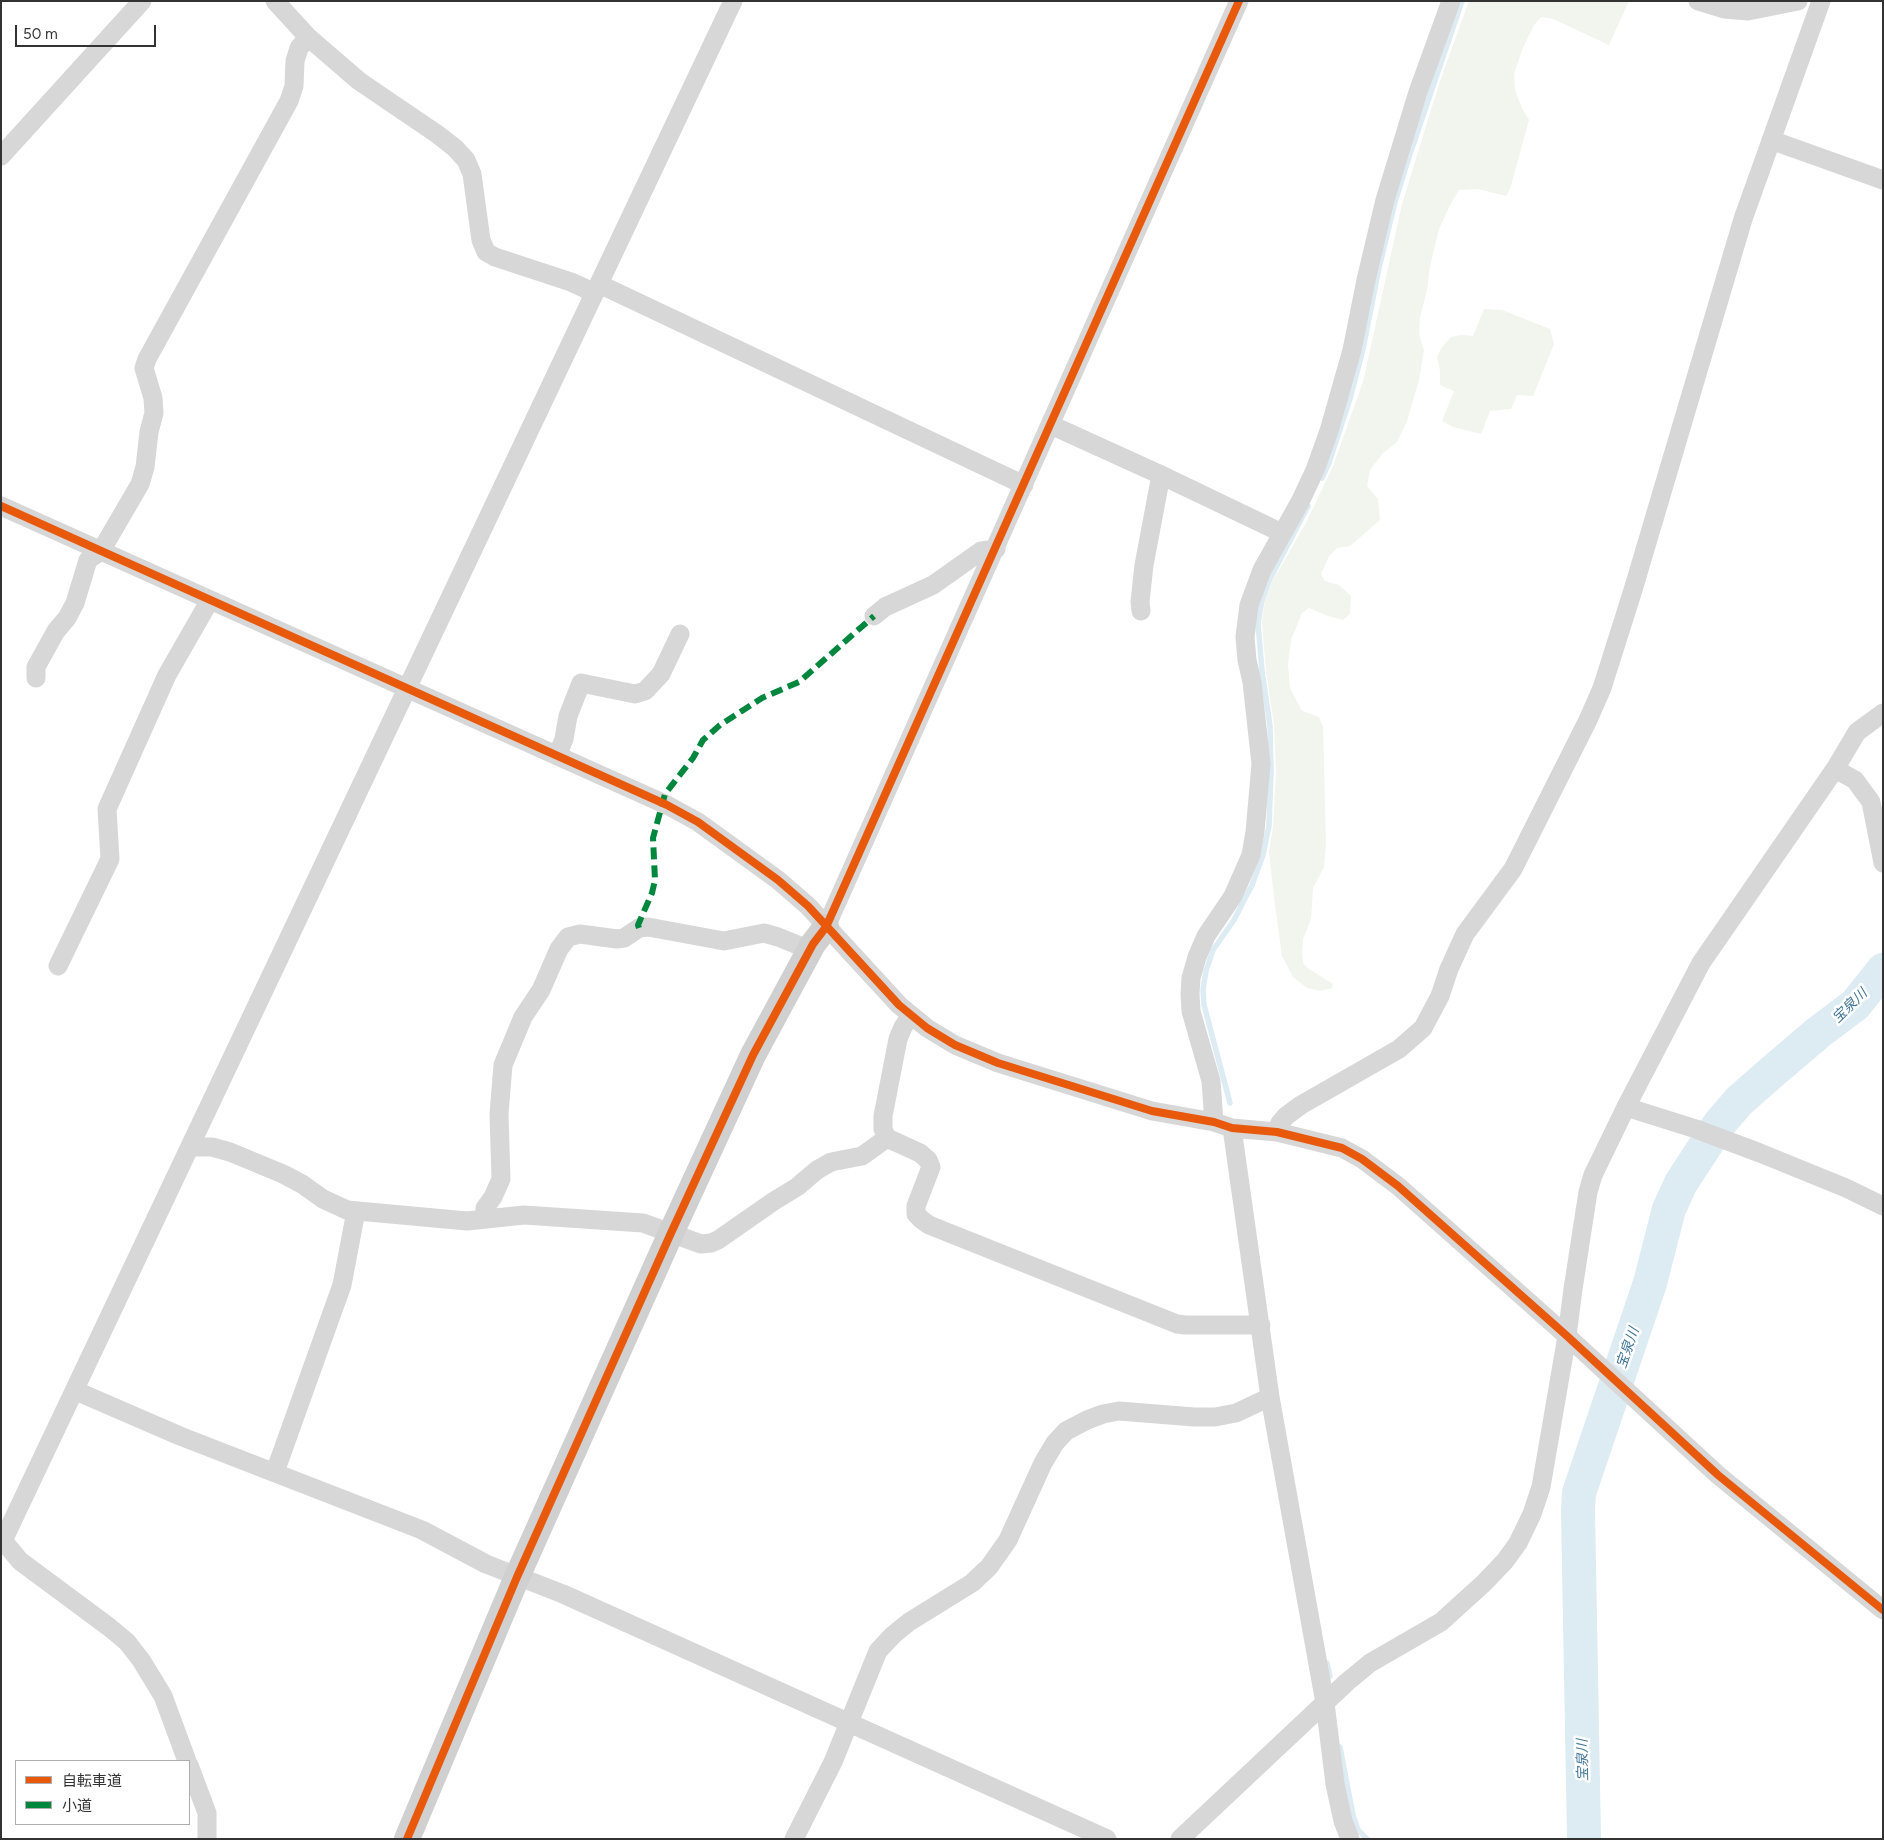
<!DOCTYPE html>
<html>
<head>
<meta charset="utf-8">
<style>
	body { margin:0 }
	#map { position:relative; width:1884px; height:1840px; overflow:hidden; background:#fff; font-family:Figtree,"Noto Sans JP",sans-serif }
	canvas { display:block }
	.frame { position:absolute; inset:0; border:2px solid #333; pointer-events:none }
	.legend { position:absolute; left:15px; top:1760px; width:175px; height:65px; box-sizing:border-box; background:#fff; border:1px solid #adadad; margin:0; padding:6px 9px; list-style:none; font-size:15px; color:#333 }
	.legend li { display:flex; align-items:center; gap:10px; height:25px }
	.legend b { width:25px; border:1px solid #adadad }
	.scale { position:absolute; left:15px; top:25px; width:141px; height:22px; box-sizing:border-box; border:2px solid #333; border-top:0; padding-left:6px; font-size:15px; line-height:18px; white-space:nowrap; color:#333; -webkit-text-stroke:4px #fff; paint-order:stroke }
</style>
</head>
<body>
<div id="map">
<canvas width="1884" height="1840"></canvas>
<div class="frame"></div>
<ul class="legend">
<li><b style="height:6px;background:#e8590c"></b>自転車道</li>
<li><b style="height:6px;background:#00873e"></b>小道</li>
</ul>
<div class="scale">50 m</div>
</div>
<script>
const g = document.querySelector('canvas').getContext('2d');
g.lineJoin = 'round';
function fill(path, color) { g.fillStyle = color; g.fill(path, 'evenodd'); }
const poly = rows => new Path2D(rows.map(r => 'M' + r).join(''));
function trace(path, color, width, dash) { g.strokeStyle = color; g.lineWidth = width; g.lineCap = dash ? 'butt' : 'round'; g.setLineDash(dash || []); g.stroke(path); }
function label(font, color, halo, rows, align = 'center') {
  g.font = font + ' Figtree,"Noto Sans JP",sans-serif'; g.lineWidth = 5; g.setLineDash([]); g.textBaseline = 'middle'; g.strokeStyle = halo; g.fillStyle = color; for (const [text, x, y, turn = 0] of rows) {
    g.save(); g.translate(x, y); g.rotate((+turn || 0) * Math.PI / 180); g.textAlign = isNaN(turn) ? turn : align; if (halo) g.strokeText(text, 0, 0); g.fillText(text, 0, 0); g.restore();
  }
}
fill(poly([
	[1469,1,1629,1,1609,45,1553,19,1541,17,1534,25,1522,50,1514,74,1515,90,1522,108,1529,120,1510,189,1506,196,1478,189,1459,190,1450,205,1439,229,1430,266,1427,290,1420,317,1419,335,1424,350,1419,380,1407,421,1397,442,1383,453,1370,470,1367,486,1378,499,1380,520,1350,546,1337,548,1329,556,1321,574,1325,581,1339,585,1351,596,1350,614,1343,620,1328,616,1309,608,1302,613,1291,640,1288,665,1290,688,1302,711,1319,717,1323,727,1326,843,1324,867,1313,888,1311,919,1303,939,1302,953,1303,963,1309,969,1333,984,1332,988,1320,991,1307,988,1293,977,1282,956,1275,905,1269,852,1273,826,1276,772,1274,725,1266,671,1262,622,1265,601,1272,582,1307,521,1333,466,1363,382,1402,204,1440,81],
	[1484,309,1502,310,1550,329,1554,344,1533,396,1517,395,1511,409,1490,411,1481,434,1453,427,1442,421,1454,391,1440,385,1440,371,1437,357,1442,347,1451,337,1461,335,1473,336]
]), '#f1f5ed');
trace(poly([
	[1322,478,1329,463,1350,399,1363,349,1379,268,1395,202,1410,154,1462,1],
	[1230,1103,1204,1005,1203,989,1206,971,1213,950,1234,920,1252,885,1263,855,1269,826,1271,772,1270,726,1262,671,1258,623,1262,601,1269,581,1308,506],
	[1327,1663,1330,1676],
	[1340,1747,1353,1815,1358,1830,1367,1839]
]), '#ddebf3', 5.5);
trace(poly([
	[1584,1839,1578,1510,1579,1493,1650,1283,1669,1209,1681,1183,1720,1123,1739,1101,1772,1072,1819,1032,1855,1005,1883,970]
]), '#ddebf3', 34);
trace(poly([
	[275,1,308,37,359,81,437,134,455,148,466,160,472,174,481,240,486,252,495,257,571,282,595,293],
	[1698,1,1724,9,1748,11,1798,1],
	[1771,140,1883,180],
	[1,156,142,1],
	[599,284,1024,485],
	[1051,425,1161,475,1282,533],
	[1,506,667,805,698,822,778,880,808,906,899,1005,927,1028,955,1045,998,1063,1152,1111,1214,1122,1232,1128,1277,1132,1342,1148,1362,1159,1398,1186,1567,1336,1718,1475,1883,1610],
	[1141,611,1140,602,1144,565,1161,475],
	[874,616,885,607,933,585,981,551,996,549],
	[36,678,36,667,56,631,67,618,75,603,88,560,101,551,140,484,145,467,149,432,154,413,153,398,144,368,147,359,289,101,294,86,295,61,299,48,308,37],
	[557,756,564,739,568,716,581,683,635,694,645,691,661,674,680,634],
	[1835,769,1855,780,1871,802,1883,863],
	[826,927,1239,1],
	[58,966,110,859,107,809,167,675,210,600],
	[911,1015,903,1027,898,1039,883,1116,883,1129,887,1138,920,1153,928,1160,931,1167,916,1206,916,1214,922,1220,929,1225,1177,1324,1185,1325,1261,1325],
	[1626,1107,1696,1129,1760,1153,1846,1188,1883,1206],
	[1214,1122,1211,1081,1191,1011,1190,994,1191,978,1197,957,1206,936,1233,896,1251,855,1255,832,1261,764,1252,682,1247,660,1245,637,1249,605,1262,570,1300,502,1315,470,1329,431,1352,350,1366,280,1385,200,1418,92,1451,1],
	[1232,1128,1270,1397,1325,1703,1335,1784,1343,1821,1350,1839],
	[1277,1132,1280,1123,1286,1116,1301,1105,1399,1049,1423,1028,1440,996,1449,969,1465,934,1513,869,1588,720,1602,688,1633,590,1743,219,1821,1],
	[190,1147,212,1147,230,1152,283,1174,302,1184,323,1199,347,1210,467,1221,524,1215,643,1223,701,1244,711,1243,718,1240,774,1201,797,1187,817,1170,831,1162,862,1156,887,1138],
	[484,1219,485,1208,493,1197,501,1179,499,1114,503,1065,523,1017,541,990,559,949,568,937,580,934,617,939,624,938,639,928,648,927,724,941,764,933,778,937,810,950],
	[76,1391,180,1436,422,1530,486,1564,563,1594,1107,1839],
	[275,1472,342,1285,356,1211],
	[1,1538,20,1561,109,1627,127,1642,141,1660,163,1696,187,1761],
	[1,1545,733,1],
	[189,1765,207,1813,207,1839],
	[794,1839,833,1762,878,1651,893,1635,909,1622,972,1583,989,1567,1008,1540,1043,1463,1055,1443,1066,1431,1087,1420,1103,1414,1119,1411,1194,1417,1215,1417,1236,1413,1270,1397],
	[1180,1839,1347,1682,1370,1663,1441,1622,1484,1583,1505,1561,1518,1543,1532,1514,1541,1487,1567,1336,1573,1289,1588,1192,1593,1175,1626,1107,1701,963,1835,769,1857,732,1883,713]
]), '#d7d7d7', 19);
trace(poly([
	[407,1839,517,1577,671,1233,753,1055,813,944,826,927]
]), '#d0d0d0', 26);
trace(poly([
	[639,928,638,925,652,893,655,880,653,838,665,794,693,758,703,740,720,725,745,709,762,698,799,682,874,616]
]), '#00873e', 6, [12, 6]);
trace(poly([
	[1,506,667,805,698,822,778,880,808,906,899,1005,927,1028,955,1045,998,1063,1152,1111,1214,1122,1232,1128,1277,1132,1342,1148,1362,1159,1398,1186,1567,1336,1718,1475,1883,1610],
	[407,1839,517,1577,671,1233,753,1055,813,944,826,927,1239,1]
]), '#e8590c', 8);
label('italic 14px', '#3f7597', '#fff', [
	["宝泉川",1850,1006,-44],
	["宝泉川",1628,1348,-71],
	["宝泉川",1583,1760,-91]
]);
</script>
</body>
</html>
